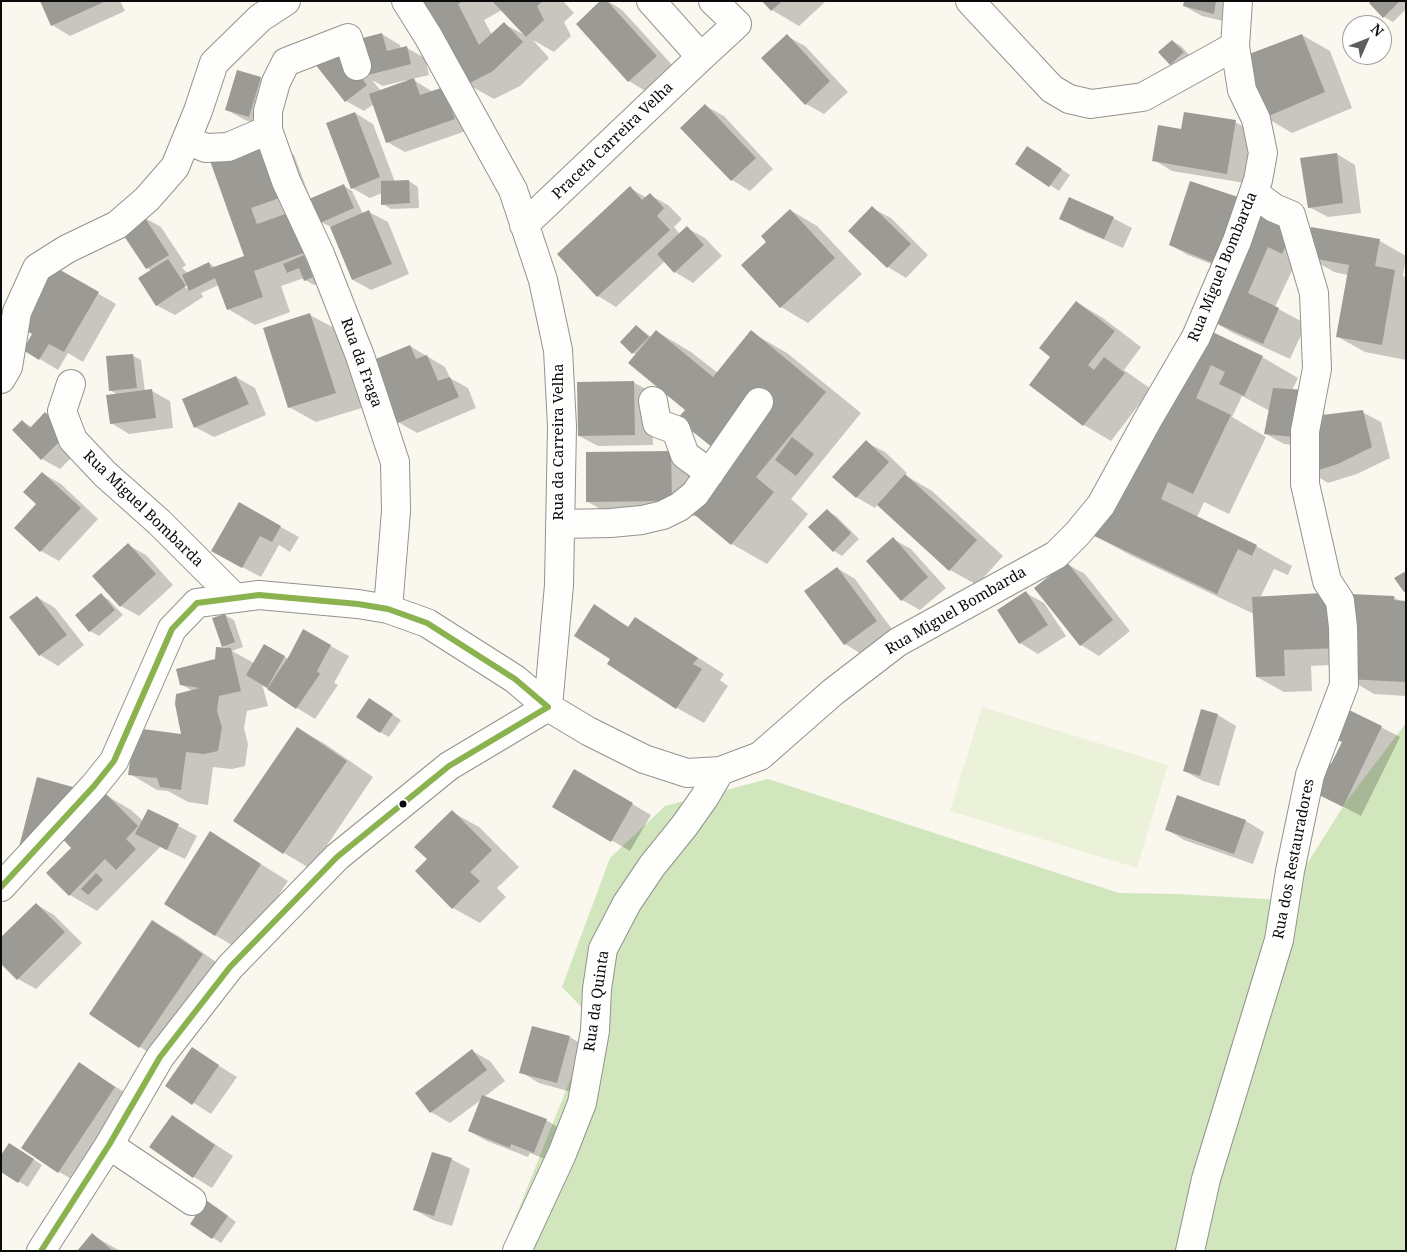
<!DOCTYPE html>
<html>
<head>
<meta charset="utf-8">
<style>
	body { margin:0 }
	#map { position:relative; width:1407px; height:1252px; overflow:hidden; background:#faf8ee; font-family:"Noto Serif",serif }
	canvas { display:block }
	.frame { position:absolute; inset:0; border:2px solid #0b0b0b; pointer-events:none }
	.north { position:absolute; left:1342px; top:15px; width:50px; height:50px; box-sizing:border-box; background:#fff; border:1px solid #9d9d9d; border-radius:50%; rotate:46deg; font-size:14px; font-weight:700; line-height:20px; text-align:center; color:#0b0b0b }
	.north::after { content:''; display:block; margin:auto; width:18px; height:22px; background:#5f5e5a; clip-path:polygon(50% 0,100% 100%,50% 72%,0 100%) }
</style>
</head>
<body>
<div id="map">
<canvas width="1407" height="1252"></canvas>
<div class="frame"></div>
<div class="north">N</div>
</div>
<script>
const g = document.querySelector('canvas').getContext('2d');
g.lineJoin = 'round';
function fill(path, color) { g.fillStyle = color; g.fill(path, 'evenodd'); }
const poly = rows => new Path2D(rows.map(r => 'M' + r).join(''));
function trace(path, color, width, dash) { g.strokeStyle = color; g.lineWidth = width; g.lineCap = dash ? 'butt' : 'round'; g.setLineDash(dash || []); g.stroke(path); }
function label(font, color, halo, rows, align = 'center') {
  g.font = font + ' "Noto Serif",serif'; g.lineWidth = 5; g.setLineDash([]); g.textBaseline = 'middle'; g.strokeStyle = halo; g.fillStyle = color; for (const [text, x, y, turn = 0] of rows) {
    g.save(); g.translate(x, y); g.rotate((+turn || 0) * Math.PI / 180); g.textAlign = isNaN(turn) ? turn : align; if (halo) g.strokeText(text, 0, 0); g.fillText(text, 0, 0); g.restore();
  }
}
fill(poly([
	[1406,723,1406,1251,502,1251,594,1020,562,987,610,858,665,806,768,779,1119,893,1176,894,1284,900,1346,802]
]), '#d1e6bd');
fill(poly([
	[982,707,1168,765,1137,868,950,811]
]), '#ebf2d9');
fill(poly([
	[41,1,120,1,125,11,70,36,52,25],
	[423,1,563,1,574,13,564,22,571,36,554,52,533,40,549,58,520,86,494,99,467,84],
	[502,10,525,35,504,24,492,35,484,20],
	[602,1,608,1,622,10,674,67,647,92,629,81],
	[763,1,826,1,799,26,772,10],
	[1185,1,1226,1,1232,23,1202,16,1184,6],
	[1373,1,1406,1,1406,9,1393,22,1384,17],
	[382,34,400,45,401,49,407,48,425,58,429,75,412,79,433,92,444,88,472,129,405,152,387,142,374,104,364,111,346,101,352,54],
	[372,80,383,86,407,80,407,82,381,91],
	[1302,35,1330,51,1352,108,1292,133,1265,117],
	[787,36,805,46,848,92,824,114,806,104],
	[1172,41,1181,46,1192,58,1180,69,1171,64],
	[260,78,279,89,268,127,245,120,227,110],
	[706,106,724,116,773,169,750,191,732,180],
	[355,113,373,124,395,182,409,181,418,187,419,208,391,209,383,204,382,193,370,198,352,188],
	[1235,122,1254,132,1245,183,1172,171,1154,160,1182,131],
	[267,139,294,155,311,200,344,186,352,191,363,214,369,212,388,222,409,274,371,290,353,280,331,227,321,222,315,210,321,282,314,285,305,280,304,278,281,286,290,312,255,325,228,309,219,285,201,293,203,297,175,315,156,305,152,271,147,268,122,231,143,217,161,227,186,265,182,268,188,273,209,263,216,268,246,257,210,159],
	[181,282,188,286,188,289,180,284],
	[1036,152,1070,175,1059,191,1016,163],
	[1337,154,1355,165,1361,213,1328,217,1309,207],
	[630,188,647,198,650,195,668,205,682,219,674,227,680,234,687,228,705,238,722,256,693,283,675,272,665,261,616,307,598,296],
	[872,208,891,218,928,255,906,278,888,267,850,231],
	[790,210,817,226,862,274,808,323,781,307,768,242],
	[1256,216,1310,242,1312,228,1380,241,1406,256,1403,276,1406,278,1406,360,1365,352,1338,337,1348,275,1334,272,1313,260,1296,262,1275,307,1306,324,1290,359,1233,333,1206,317,1227,270,1188,255,1170,245],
	[1061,218,1113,218,1132,228,1123,248,1079,229],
	[55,269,116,304,83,362,68,353,58,370,25,350,34,333],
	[1076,302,1103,318,1141,347,1124,370,1151,389,1111,441,1084,425,1031,384,1052,357],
	[310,315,338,330,362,408,316,422,289,407],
	[637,326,651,337,656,331,691,352,718,373,751,332,787,353,861,413,791,499,808,514,767,564,732,544,697,516,615,517,588,502,671,452,733,460,636,355,621,342],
	[1202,328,1262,357,1298,378,1292,390,1306,391,1325,402,1324,416,1362,412,1381,422,1390,458,1357,474,1328,483,1310,472,1312,447,1284,444,1266,434,1270,411,1242,396,1232,417,1266,437,1229,514,1204,502,1197,517,1256,546,1292,566,1288,575,1274,569,1260,598,1394,597,1401,602,1406,602,1406,696,1374,694,1347,678,1348,664,1311,666,1312,691,1284,692,1257,677,1254,614,1130,555,1094,535],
	[410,346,445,367,450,378,468,388,476,408,417,433,398,422],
	[132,355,141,360,145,392,152,391,170,401,173,428,129,434,111,423,118,395,110,390],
	[236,377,255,388,266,415,214,437,195,427],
	[633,382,651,392,653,445,598,446,579,436],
	[45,414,63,424,84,445,60,469,42,459,22,422,32,427],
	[866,442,885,452,907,473,905,475,932,491,1003,556,977,585,950,570,878,504,875,508,856,497],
	[42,473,61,484,98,519,59,561,41,551,38,504],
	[239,504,299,537,290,552,279,545,261,577,231,561],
	[827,511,836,516,859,539,842,556,834,551],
	[893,539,911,549,946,588,920,610,902,600],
	[128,545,146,555,173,585,139,616,121,606],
	[1067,564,1085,574,1130,631,1099,656,1081,645],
	[837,568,855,579,894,632,863,655,845,644],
	[1026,593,1044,603,1066,636,1038,654,1020,643],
	[101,595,109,600,123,615,99,636,90,631,77,615],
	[37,597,55,608,84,645,58,666,40,655],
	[594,606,629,627,635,618,724,674,720,680,728,686,704,723,677,708,612,659],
	[225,615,234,620,243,647,232,651,254,663,265,645,288,659,303,631,349,656,334,683,338,685,315,719,297,708,262,684,268,706,247,711,244,728,248,744,245,766,232,769,213,767,208,805,188,802,168,791,157,790,130,774,183,736,193,691,182,685,229,649,223,646],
	[378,705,401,720,389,737,380,732],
	[1346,709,1400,737,1361,816,1314,791,1332,766,1343,743],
	[1218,715,1236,726,1219,786,1203,781,1184,771],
	[298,728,325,744,373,777,311,869,284,853,235,820],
	[574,770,651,815,630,851,553,806],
	[79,790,104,794,131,810,143,821,148,810,197,836,185,859,160,847,97,911,70,895],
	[1178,797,1246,821,1264,832,1253,864,1184,840,1166,829],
	[452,812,479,827,519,867,497,888,506,897,480,923,453,908,428,859],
	[211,833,288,881,242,951,215,935],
	[36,904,54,915,82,943,36,989,18,979],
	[153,922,180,937,229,971,167,1063,140,1047,90,1013],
	[570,1037,588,1048,575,1093,539,1083,521,1072],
	[192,1049,237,1077,211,1114,167,1086],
	[472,1051,490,1061,505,1081,484,1097,546,1120,564,1131,552,1162,530,1153,528,1157,487,1141,469,1131,482,1099,450,1123,431,1112,416,1093],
	[79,1064,142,1103,86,1187,59,1172],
	[172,1116,233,1156,212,1188,194,1177,151,1147],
	[18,1149,42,1165,28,1187,1,1171],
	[451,1159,470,1169,452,1226,433,1220,415,1210],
	[216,1207,236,1222,221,1243,192,1224],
	[92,1235,120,1251,78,1251]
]), '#0003');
fill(poly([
	[40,1,106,1,51,26],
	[422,1,463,1,458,4,479,45,504,22,523,42,493,71,466,85],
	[492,1,543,1,537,6,544,20,526,37],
	[600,1,607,1,657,56,628,82,576,24],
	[762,1,782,1,771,11],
	[1184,1,1216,1,1214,14,1183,6],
	[1371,1,1400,1,1383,18,1369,3],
	[382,33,387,51,407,46,411,64,364,76,355,40],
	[787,34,830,81,805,105,761,58],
	[1302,34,1325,92,1264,118,1241,57],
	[1172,40,1184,52,1170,65,1158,52],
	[333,42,367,85,345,102,311,59],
	[237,70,261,77,249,117,225,110],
	[414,78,420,95,444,87,455,119,386,143,369,94],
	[705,104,756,158,731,181,680,128],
	[355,112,380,177,351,189,326,123],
	[1184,112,1236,120,1227,174,1152,161,1158,125,1181,129],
	[267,137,288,195,251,208,257,224,294,211,309,251,254,271,263,297,227,310,215,278,189,291,182,275,209,262,211,268,244,256,209,158],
	[1027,146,1062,169,1049,187,1015,164],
	[1337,153,1343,203,1308,208,1300,158],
	[409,180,410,203,381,205,381,181],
	[1190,181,1241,198,1213,263,1169,245],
	[344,184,354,208,320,223,309,199],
	[630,186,642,200,650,193,664,208,657,216,670,230,597,297,557,254],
	[1069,197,1114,217,1104,239,1059,219],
	[872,206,911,244,887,268,848,231],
	[790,209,835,258,780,308,741,265,766,242,761,236],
	[369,210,392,264,352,280,330,227],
	[1251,213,1293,231,1282,254,1268,247,1248,293,1279,308,1263,344,1204,318],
	[143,215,169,255,146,269,120,230],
	[687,226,704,245,674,273,657,254],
	[1311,227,1380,239,1375,266,1395,270,1382,345,1336,337,1349,265,1306,257],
	[304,255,313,277,304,281,299,268,287,273,283,264],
	[168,259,186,286,156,306,138,278],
	[55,267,99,292,64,352,49,344,39,360,23,350,32,334,20,327],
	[1076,301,1115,331,1088,365,1094,370,1104,357,1125,373,1083,426,1029,385,1050,357,1039,348],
	[310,313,336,393,288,408,263,328],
	[636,325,649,337,632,354,620,342],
	[1202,327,1263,356,1244,396,1219,384,1225,372,1211,365,1196,398,1231,415,1193,494,1168,482,1161,499,1257,545,1252,556,1238,549,1217,594,1092,535],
	[656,330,713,377,751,330,826,392,756,477,774,492,731,545,690,511,772,409,760,400,718,452,677,419,685,410,628,363],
	[410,345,416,359,427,355,438,381,450,377,459,397,398,423,371,361],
	[133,354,137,388,109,391,106,356],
	[236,376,249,404,194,428,182,399],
	[634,381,635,435,578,436,577,382],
	[1273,388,1307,390,1303,438,1264,434],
	[152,389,156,418,110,424,106,395],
	[1363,410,1372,447,1338,464,1309,473,1314,416],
	[45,412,67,434,41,460,12,430,22,420,30,428],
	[792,437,814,454,796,476,775,460],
	[866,440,889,462,856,498,832,477],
	[671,451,672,501,586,502,586,452],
	[42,472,81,508,40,552,14,528,36,504,23,492],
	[905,474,977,540,949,571,877,505],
	[239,502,281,526,272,542,260,536,242,568,211,551],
	[827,509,851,533,833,552,808,527],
	[893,537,928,577,901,601,866,561],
	[128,543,156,574,120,607,92,576],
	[1067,562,1113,620,1080,646,1034,588],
	[837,567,877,621,844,645,804,591],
	[1406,571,1406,591,1404,592,1394,578],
	[1026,591,1048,625,1019,644,997,610],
	[101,593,115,610,89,632,75,615],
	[1322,593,1341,648,1284,650,1285,676,1256,677,1252,597],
	[1350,594,1394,596,1394,600,1406,601,1406,682,1346,679],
	[37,596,67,635,39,656,9,617],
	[594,604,628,627,635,617,698,658,693,664,702,669,676,709,607,664,610,659,574,636],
	[225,614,235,642,222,647,212,618],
	[303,629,331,645,317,671,320,674,296,709,267,689,289,656],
	[264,644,285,656,267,688,246,675],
	[216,647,231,648,241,691,219,696,217,711,222,727,218,751,204,754,186,752,181,790,160,787,157,778,128,775,135,728,181,734,175,704,176,694,200,688,180,685,176,669,215,659],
	[369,698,393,714,380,733,356,717],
	[1345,708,1382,726,1343,807,1313,792,1327,762,1331,764,1342,742,1331,737],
	[1201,709,1218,714,1200,776,1183,771],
	[297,727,347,761,283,854,233,821],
	[574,769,633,803,611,842,552,807],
	[37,777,80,789,18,851],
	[104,792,138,826,126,839,136,849,116,870,105,859,69,896,46,873,71,848,60,836],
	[1177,795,1246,820,1234,854,1165,830],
	[148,809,179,824,167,850,135,834],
	[452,810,492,850,470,872,480,881,452,909,415,871,427,859,414,847],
	[210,831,261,864,215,936,164,904],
	[96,873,103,880,88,895,81,889],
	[36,903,65,932,17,980,1,964,1,937],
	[152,920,203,954,139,1048,89,1014],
	[532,1026,570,1036,557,1083,519,1073],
	[192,1047,219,1065,192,1105,165,1086],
	[472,1049,487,1070,430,1113,415,1093],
	[79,1062,115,1087,58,1173,21,1148],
	[482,1095,547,1119,534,1153,511,1144,510,1148,468,1131],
	[172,1115,215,1145,193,1178,149,1147],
	[9,1143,34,1159,18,1183,1,1172,1,1155],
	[432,1152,452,1158,434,1216,413,1210],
	[206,1200,228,1216,212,1239,190,1224],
	[92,1233,113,1251,77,1251]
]), '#9c9a95');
const minor = poly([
	[406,1,428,36,513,190,543,280,558,350,562,426,559,585,548,707],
	[651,1,701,57],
	[970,1,1052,89,1069,99,1091,104,1143,97,1235,46],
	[357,66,348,38,286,62,276,82,268,111,268,130,286,181,320,254,360,356,395,462,396,511,388,609],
	[186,140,206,148,228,147,268,130],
	[524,225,701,57,737,24,713,1],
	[1,379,8,367,17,312,37,268,67,249,117,225,147,199,175,167,198,111,214,63,260,18,286,1],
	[71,384,62,411,73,440,105,474,159,522,235,598],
	[653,401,657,423,676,430,685,455,710,473],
	[560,524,611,523,642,520,663,515,679,507,695,494,759,402],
	[1,887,94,786,114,761,172,629,197,603,259,595,358,604,388,609,427,623,515,679,548,707,588,731,644,759,687,773,720,771,760,756,833,692,898,642,1056,555,1077,534,1101,505,1147,421,1196,337,1237,241,1258,180,1263,153,1256,119,1242,90,1235,46,1238,1],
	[109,1145,192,1201],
	[41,1251,109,1145,160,1057,230,967,337,857,449,766,548,707],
	[517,1251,562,1154,582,1103,595,1031,597,989,603,949,627,903,652,866,685,825,704,798,720,771],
	[1190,1251,1206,1179,1279,940,1290,871,1310,775,1344,685,1343,627,1340,601,1327,581,1305,484,1305,431,1317,369,1314,293,1291,215,1274,208,1254,193]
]);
trace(minor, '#93928d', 30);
trace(minor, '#fefefc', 28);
trace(poly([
	[1,887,94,786,114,761,172,629,197,603,259,595,358,604,388,609,427,623,515,679,548,707],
	[41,1251,109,1145,160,1057,230,967,337,857,449,766,548,707]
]), '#8ab24e', 6);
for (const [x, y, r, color] of [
	[403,804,4.5,"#0b0b0b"]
]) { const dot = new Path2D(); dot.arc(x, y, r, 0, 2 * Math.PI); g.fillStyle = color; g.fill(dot); trace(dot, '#fff', 2); }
label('15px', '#0b0b0b', '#fff', [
	["Praceta Carreira Velha",613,141,-44],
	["Rua Miguel Bombarda",1223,267,-68],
	["Rua da Fraga",361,363,70],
	["Rua da Carreira Velha",559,442,-90],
	["Rua Miguel Bombarda",143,509,44],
	["Rua Miguel Bombarda",956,611,-30],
	["Rua dos Restauradores",1294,859,-79],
	["Rua da Quinta",597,1001,-82]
]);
</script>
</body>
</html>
